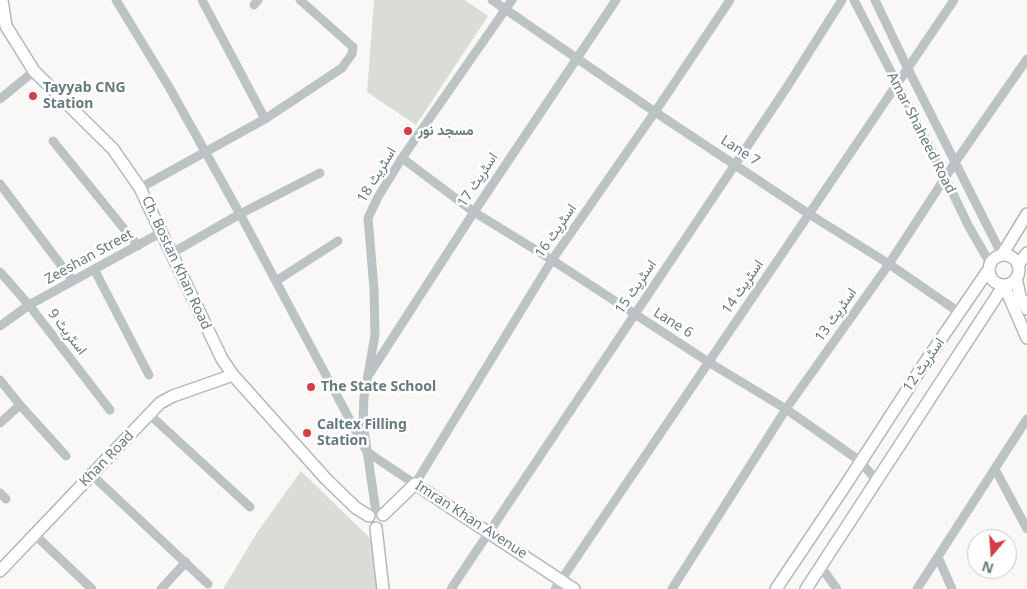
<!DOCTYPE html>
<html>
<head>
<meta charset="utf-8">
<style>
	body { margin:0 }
	#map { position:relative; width:1027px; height:589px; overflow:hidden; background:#f9f8f7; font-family:"Noto Sans",sans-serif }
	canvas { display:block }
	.north { position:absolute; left:967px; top:529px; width:50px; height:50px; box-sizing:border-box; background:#fff; border:1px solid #c2cacc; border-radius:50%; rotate:198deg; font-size:14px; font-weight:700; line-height:20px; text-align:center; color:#667a7f }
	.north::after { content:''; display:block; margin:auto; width:18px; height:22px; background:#d33d43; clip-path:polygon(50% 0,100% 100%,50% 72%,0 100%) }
</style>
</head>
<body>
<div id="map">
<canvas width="1027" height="589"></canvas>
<div class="north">N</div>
</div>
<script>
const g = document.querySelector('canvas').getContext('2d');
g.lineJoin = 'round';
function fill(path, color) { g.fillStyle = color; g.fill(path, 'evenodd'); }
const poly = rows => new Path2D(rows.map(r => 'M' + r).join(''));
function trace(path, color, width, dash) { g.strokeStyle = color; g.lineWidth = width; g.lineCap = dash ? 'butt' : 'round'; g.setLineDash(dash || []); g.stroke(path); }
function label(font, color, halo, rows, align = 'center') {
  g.font = font + ' "Noto Sans",Vazirmatn,sans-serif'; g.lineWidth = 5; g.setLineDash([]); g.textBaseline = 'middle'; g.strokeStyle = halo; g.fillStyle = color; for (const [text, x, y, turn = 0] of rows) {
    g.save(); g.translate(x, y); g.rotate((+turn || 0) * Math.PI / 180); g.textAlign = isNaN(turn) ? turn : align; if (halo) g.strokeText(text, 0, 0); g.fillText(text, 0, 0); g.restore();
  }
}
fill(poly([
	[374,0,465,0,488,16,416,125,367,92],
	[301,471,372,540,383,589,223,589,258,531]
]), '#daddd6');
const secondary = poly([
	[2,0,6,26,34,71,113,149,140,188,222,359,233,375,326,479,356,508,369,516],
	[1002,255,1027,214],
	'989 270a15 15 0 1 1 30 0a15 15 0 1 1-30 0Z',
	[1018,265,1027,253],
	[1016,278,1020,296,1027,309],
	[1004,285,1027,338],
	[383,515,415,484,574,589],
	[376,528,383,589],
	[0,571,160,403,173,396,233,375],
	[776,589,843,489,926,361,989,269],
	[806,589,1004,285]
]);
trace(secondary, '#b1b9bb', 14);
trace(poly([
	[116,0,169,87,240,214,367,452,415,484,552,260,655,112,730,0],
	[202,0,265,119],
	[492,0,655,112,809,214,889,264,960,313],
	[854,0,945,177,968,225,991,265],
	[875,0,908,69,1002,255],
	[254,5,258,0],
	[0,99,34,71],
	[53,141,138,246],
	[402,158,474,212,552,260,710,363,786,409,860,461,877,481],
	[0,184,73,281],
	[140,188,265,119,342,68,352,54,353,47,300,0],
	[172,253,240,214,320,173],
	[94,269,149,375],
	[0,272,29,305,110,410],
	[276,281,338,241],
	[0,326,29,305,162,232],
	[370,373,474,212,616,0],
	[0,380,20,405,66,456],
	[150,415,250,507],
	[0,423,20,405],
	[995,469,1027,529],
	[92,475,208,584],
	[0,493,6,499],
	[376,512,363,423,364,397,375,335,374,289,368,218,378,197,402,158,512,0],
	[34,534,92,589],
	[938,557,952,589],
	[821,567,837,589],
	[161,589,186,562],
	[451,589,787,87,842,0],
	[555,589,954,0],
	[672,589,786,409,889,264,956,161,1027,59],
	[917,589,1027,419]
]), '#bcc3c4', 9);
trace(secondary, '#fff', 11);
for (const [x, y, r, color] of [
	[33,96,5,"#d33d43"],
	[408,131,5,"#d33d43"],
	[311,387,5,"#d33d43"],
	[307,433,5,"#d33d43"]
]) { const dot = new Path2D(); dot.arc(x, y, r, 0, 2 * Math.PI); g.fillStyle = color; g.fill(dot); trace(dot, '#fff', 2); }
label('bold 14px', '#667a7f', '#fff', [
	["Tayyab CNG",43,88],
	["Station",43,104],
	["مسجد نور",418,131],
	["The State School",321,387],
	["Caltex Filling",317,425],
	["Station",317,441]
], 'left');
label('14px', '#667a7f', '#fff', [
	["Amar Shaheed Road",921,133,63],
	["Lane 7",740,151,33],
	["اسٹریٹ 18",377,175,-59],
	["اسٹریٹ 17",478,180,-57],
	["اسٹریٹ 16",556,231,-56],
	["Zeeshan Street",89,257,-29],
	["Ch. Bostan Khan Road",176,263,65],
	["اسٹریٹ 15",636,287,-56],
	["اسٹریٹ 14",743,287,-56],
	["اسٹریٹ 13",836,315,-55],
	["Lane 6",673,323,32],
	["اسٹریٹ 9",67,332,52],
	["اسٹریٹ 12",924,365,-56],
	["Khan Road",107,459,-46],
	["Imran Khan Avenue",471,520,33]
]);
</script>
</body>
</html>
